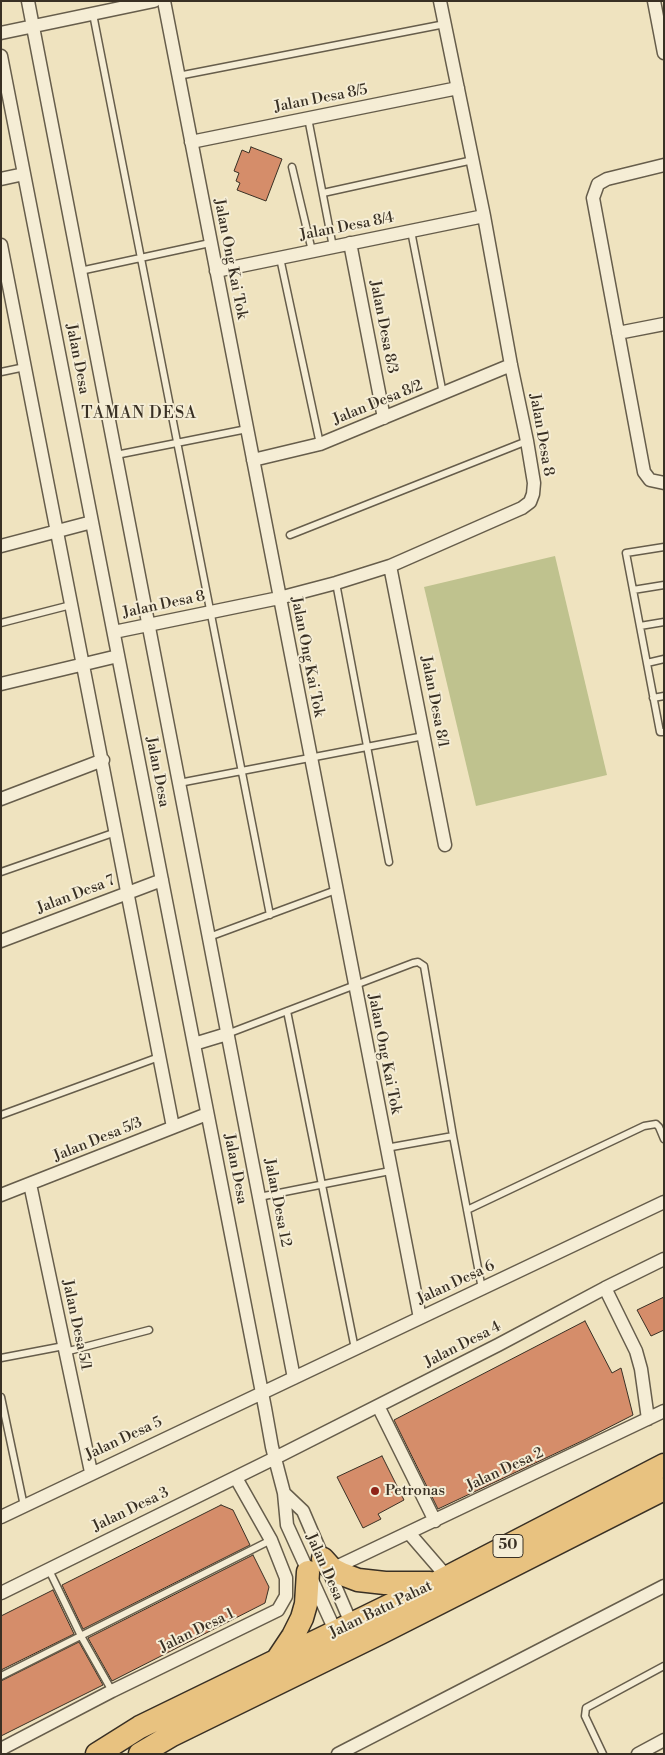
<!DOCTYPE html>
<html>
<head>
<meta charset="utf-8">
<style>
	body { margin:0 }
	#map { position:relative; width:665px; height:1755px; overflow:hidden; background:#efe3bf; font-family:"Libre Bodoni",serif }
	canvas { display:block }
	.frame { position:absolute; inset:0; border:2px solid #393024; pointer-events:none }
</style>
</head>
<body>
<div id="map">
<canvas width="665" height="1755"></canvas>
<div class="frame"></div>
</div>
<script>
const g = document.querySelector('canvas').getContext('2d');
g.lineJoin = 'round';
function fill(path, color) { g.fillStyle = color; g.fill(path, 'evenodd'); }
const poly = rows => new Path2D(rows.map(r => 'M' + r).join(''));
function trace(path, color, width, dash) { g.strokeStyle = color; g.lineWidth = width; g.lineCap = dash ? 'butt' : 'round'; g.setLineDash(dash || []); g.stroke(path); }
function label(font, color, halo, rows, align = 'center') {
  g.font = font + ' "Libre Bodoni",serif'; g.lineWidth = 4; g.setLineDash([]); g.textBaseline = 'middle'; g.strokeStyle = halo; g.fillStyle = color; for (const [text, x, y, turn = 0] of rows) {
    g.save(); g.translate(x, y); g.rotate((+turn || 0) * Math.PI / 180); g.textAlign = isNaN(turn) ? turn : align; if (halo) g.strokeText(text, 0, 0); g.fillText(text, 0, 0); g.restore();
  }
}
fill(poly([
	[555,556,607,775,476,806,424,587]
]), '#bfc28e');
const building = poly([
	[251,147,282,159,266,201,237,190,240,183,236,181,239,173,234,171,242,150,249,153,251,147],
	[664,1297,664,1330,651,1336,637,1310,664,1297],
	[585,1321,612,1373,621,1368,633,1415,584,1440,438,1509,394,1420,585,1321],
	[382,1456,404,1500,378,1514,381,1519,363,1528,337,1477,382,1456],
	[221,1505,233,1510,250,1545,83,1629,62,1585,221,1505],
	[253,1555,269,1587,265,1603,112,1681,88,1638,253,1555],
	[53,1590,74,1634,1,1670,1,1616,53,1590],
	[79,1642,103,1685,1,1736,1,1681,79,1642]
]);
fill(building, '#d58d6a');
trace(building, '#393024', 1);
const lane = poly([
	[93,14,270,915],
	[178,76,445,24],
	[308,118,333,247],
	[292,167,312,251],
	[323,193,473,160],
	[411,231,443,394],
	[280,258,320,444],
	[80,271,210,243],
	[1,372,25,367],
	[116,455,247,429],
	[290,535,527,441],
	[664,547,626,553,660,732,664,732],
	[336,583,389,862],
	[633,590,664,585],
	[1,623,71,605],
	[640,626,664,622],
	[647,663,664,659],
	[653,698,664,696],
	[179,783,424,736],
	[1,872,116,832],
	[209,937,336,890],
	[287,1011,355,1349],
	[227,1034,413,963,418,962,424,966,453,1136,482,1289],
	[1,1115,159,1057],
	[386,1148,453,1136],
	[259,1197,390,1171],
	[467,1210,644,1126,656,1124,659,1127,664,1139],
	[65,1352,149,1330],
	[1,1358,64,1346],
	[1,1397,24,1506],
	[48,1568,81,1636,112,1691],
	[1,1676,271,1540],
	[603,1754,585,1716,586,1708,664,1666]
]);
const street = poly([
	[28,1,294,1378],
	[164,1,420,1318],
	[654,1,664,53],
	[1,33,154,1],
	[1,56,265,1408,272,1447,284,1493,287,1525,338,1637],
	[191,142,458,88],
	[664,165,607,179,598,184,593,198,644,472,650,480,664,483],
	[1,179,24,174],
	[350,243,384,418],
	[1,245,173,1127],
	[216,271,484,216],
	[618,333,664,324],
	[253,460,320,444,511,365],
	[1,546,92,522],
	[390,566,445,845],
	[114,632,279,598,336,583,390,566,522,508,530,502,533,494,534,483,527,441,511,365,484,216,440,1],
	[1,684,118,656],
	[1,799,103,760],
	[1,941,162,880],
	[194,1044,227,1034],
	[30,1184,91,1472],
	[1,1195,207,1114],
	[605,1288,636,1351,641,1369,648,1419],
	[378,1406,435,1521],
	[284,1493,303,1511,354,1630],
	[1,1517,664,1202],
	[409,1533,447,1577],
	[332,1569,664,1411],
	[1,1593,275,1458,498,1345,605,1288,664,1259],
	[1,1749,112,1691,278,1610,286,1596,286,1578,271,1540,236,1478],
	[338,1754,664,1586],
	[638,1754,664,1740]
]);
const highway = poly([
	[323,1559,332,1569,342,1574,358,1580,385,1583,430,1583],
	[277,1660,293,1636,302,1618,306,1604,308,1572],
	[97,1754,140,1727,436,1583,664,1465],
	[140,1754,172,1735,380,1633,664,1489]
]);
trace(lane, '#665d4b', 9);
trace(street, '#665d4b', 15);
trace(highway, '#393024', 25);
trace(lane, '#f5edd5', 6);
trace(street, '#f5edd5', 12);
trace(highway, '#e8c280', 22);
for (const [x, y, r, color] of [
	[375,1491,5,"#8f2418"]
]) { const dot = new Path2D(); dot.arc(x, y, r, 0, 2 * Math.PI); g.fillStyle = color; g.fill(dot); trace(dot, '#f5edd5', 2); }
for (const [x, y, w] of [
	[508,1546,30]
]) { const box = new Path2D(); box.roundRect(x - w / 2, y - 11.5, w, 23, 4); g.fillStyle = '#f5edd5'; g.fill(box); trace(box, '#393024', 1); }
label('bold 14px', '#393024', null, [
	["50",508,1546]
]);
label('15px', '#393024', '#f5edd5', [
	["Jalan Desa 8/5",321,99,-11],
	["Jalan Desa 8/4",347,227,-11],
	["Jalan Ong Kai Tok",230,259,79],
	["Jalan Desa 8/3",383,327,79],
	["Jalan Desa",77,359,79],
	["Jalan Desa 8/2",378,403,-22],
	["Jalan Desa 8",541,435,80],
	["Jalan Desa 8",164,605,-12],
	["Jalan Ong Kai Tok",307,657,79],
	["Jalan Desa 8/1",434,702,79],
	["Jalan Desa",157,772,79],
	["Jalan Desa 7",76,895,-21],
	["Jalan Ong Kai Tok",384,1054,79],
	["Jalan Desa 5/3",98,1140,-22],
	["Jalan Desa",235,1169,79],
	["Jalan Desa 12",277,1203,79],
	["Jalan Desa 6",456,1283,-25],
	["Jalan Desa 5/1",76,1325,78],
	["Jalan Desa 4",463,1345,-27],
	["Jalan Desa 5",124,1439,-25],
	["Jalan Desa 2",505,1470,-25],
	["Jalan Desa 3",131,1510,-26],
	["Jalan Desa",324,1567,66],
	["Jalan Batu Pahat",381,1610,-26],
	["Jalan Desa 1",197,1631,-26]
]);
label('15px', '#393024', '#f5edd5', [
	["Petronas",385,1491]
], 'left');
g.letterSpacing = '1px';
label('16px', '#393024', '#f5edd5', [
	["TAMAN DESA",139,414]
]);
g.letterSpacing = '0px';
</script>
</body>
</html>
